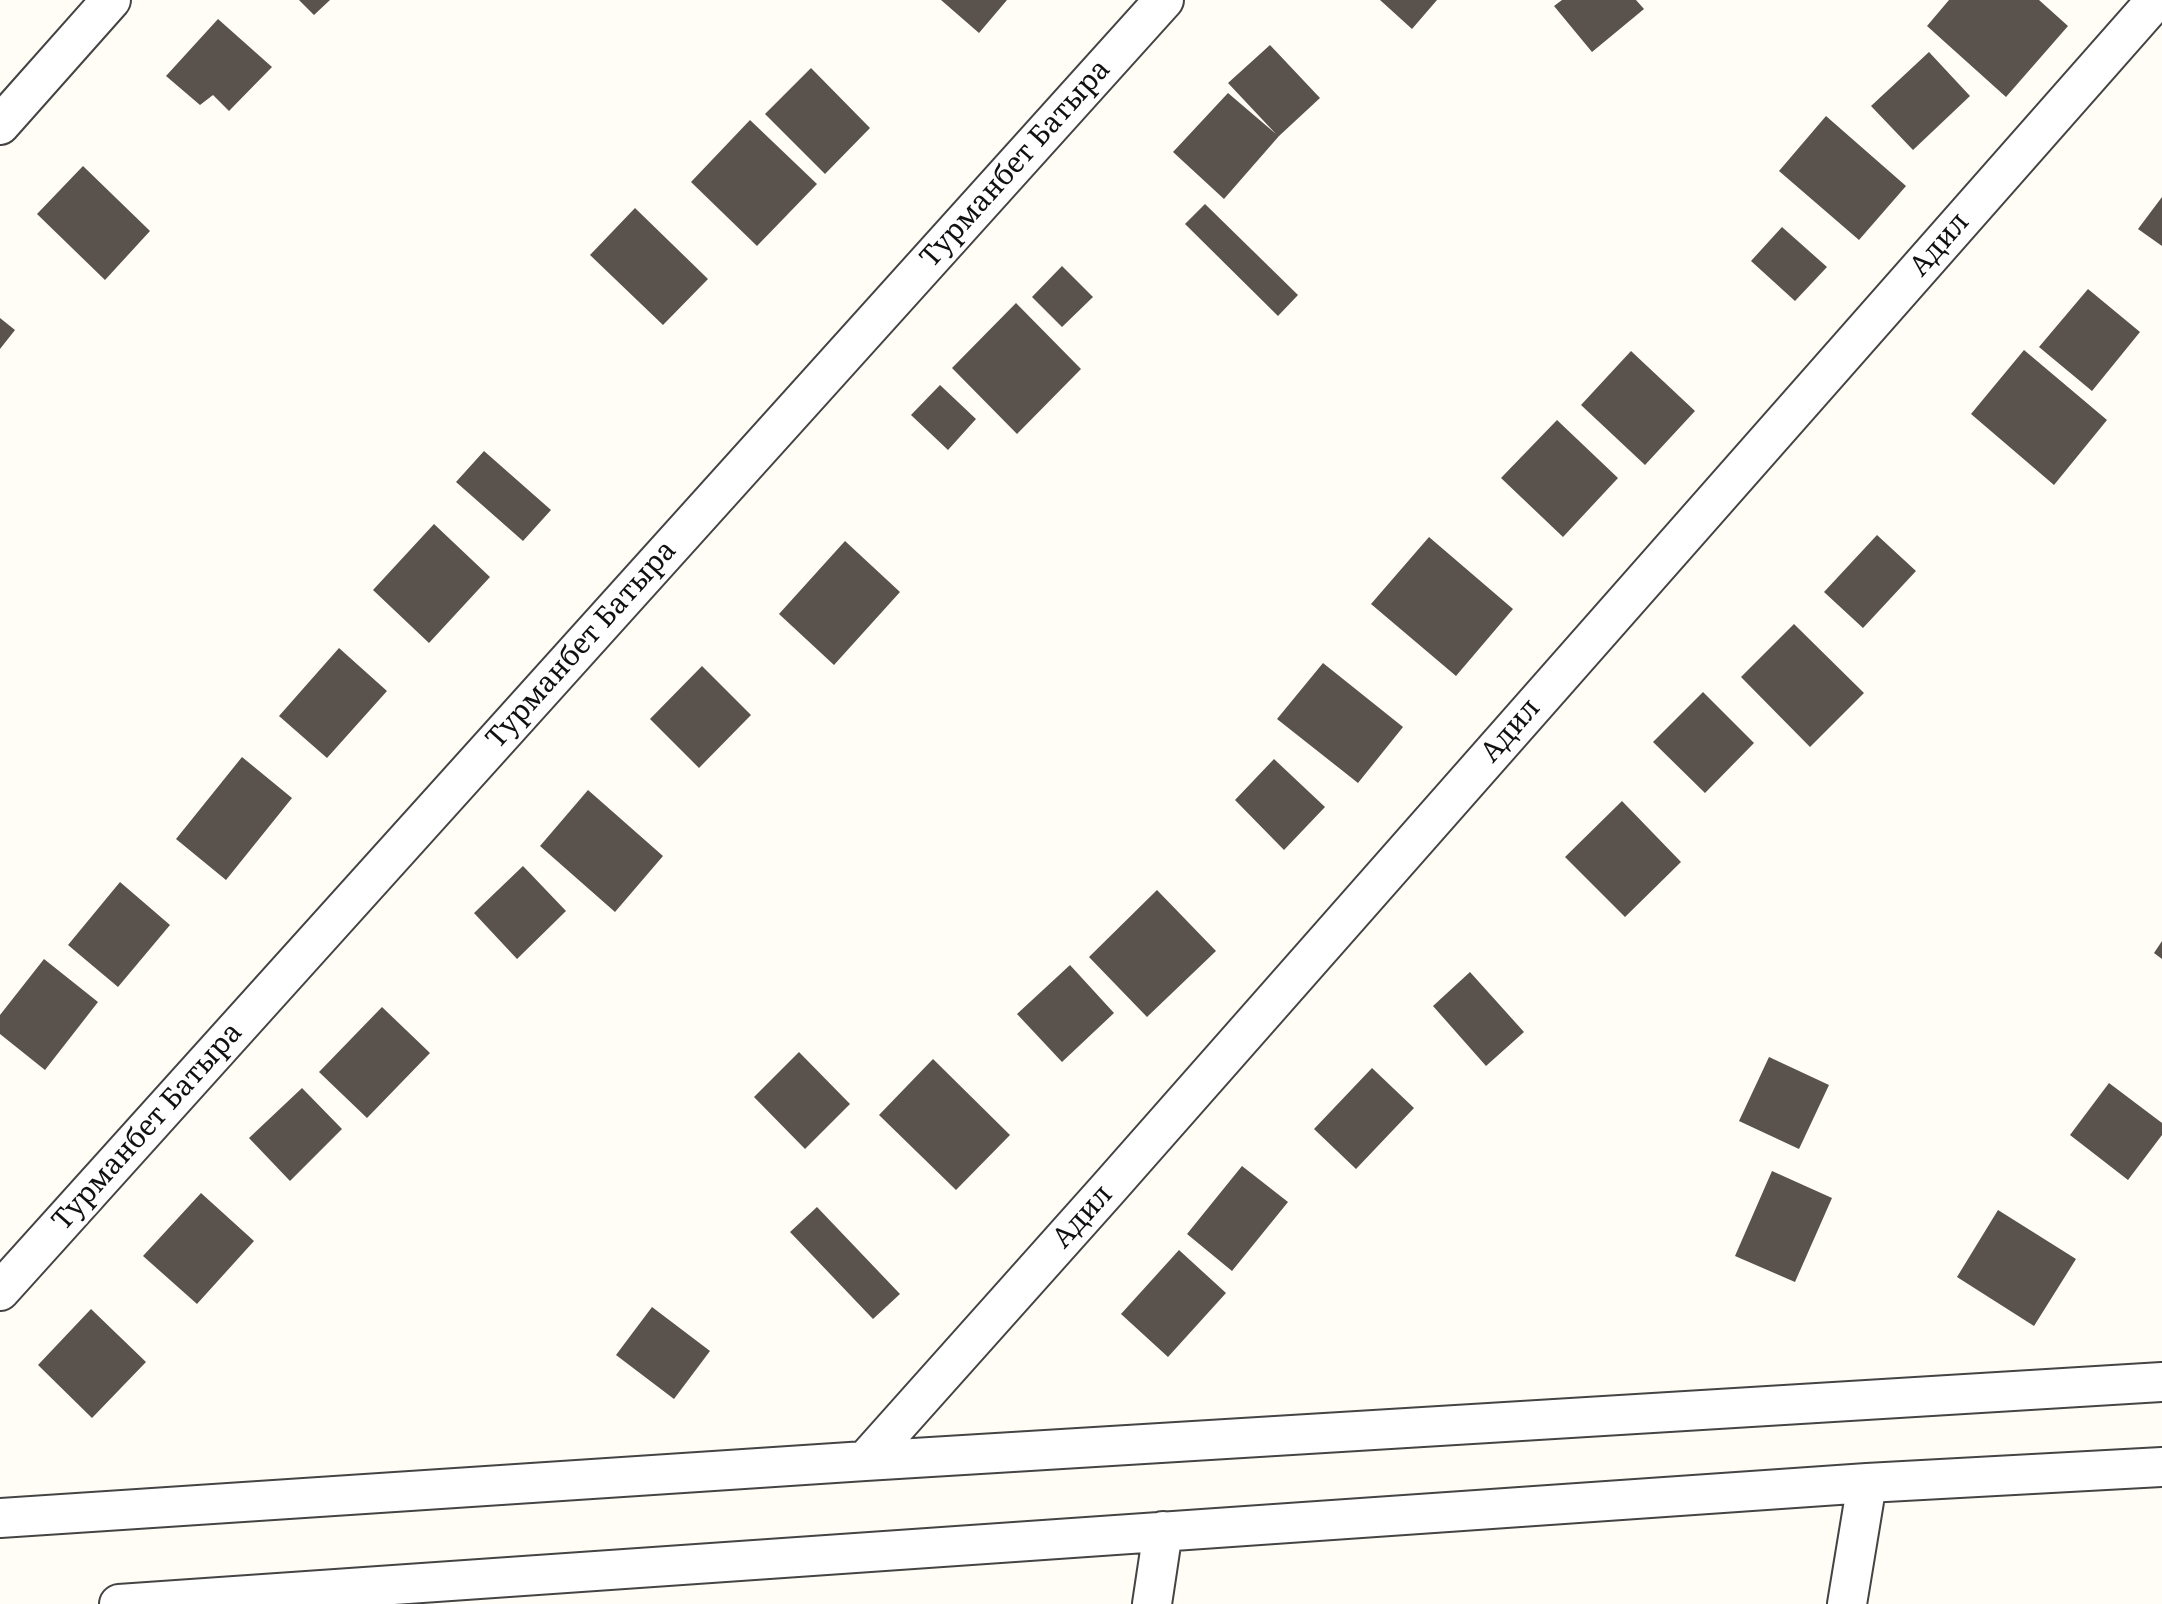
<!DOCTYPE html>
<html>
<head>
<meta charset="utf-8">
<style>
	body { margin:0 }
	canvas { display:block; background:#fffdf5 }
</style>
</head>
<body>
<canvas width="2162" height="1604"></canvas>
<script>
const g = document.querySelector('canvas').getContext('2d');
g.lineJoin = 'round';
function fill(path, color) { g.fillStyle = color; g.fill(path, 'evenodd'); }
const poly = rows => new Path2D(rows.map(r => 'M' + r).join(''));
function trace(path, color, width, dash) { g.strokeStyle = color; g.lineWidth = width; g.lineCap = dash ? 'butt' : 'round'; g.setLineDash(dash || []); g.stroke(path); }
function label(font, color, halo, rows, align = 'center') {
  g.font = font + ' "Noto Serif",serif'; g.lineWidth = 8; g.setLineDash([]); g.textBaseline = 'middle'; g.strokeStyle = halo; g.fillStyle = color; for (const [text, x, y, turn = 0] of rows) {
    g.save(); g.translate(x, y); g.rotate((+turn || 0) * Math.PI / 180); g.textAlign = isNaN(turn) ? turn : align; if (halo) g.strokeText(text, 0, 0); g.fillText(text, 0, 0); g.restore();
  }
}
fill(poly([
	[299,0,330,0,314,15],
	[941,0,1007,0,979,33],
	[1380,0,1437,0,1412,29],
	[1562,0,1636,0,1644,9,1592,52,1554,6],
	[1949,0,2039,0,2068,26,2006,97,1927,26],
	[218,19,272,67,229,111,213,95,200,105,166,76],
	[1270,45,1320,98,1279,136,1224,199,1173,152,1228,93,1276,134,1228,83],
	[1929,52,1970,96,1913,150,1871,106],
	[811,68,870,128,825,174,765,114],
	[1826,116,1906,186,1859,240,1779,171],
	[750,120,817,184,757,246,691,182],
	[83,166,150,231,105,280,37,214],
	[2162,197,2162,246,2138,229],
	[1205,204,1298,295,1278,316,1185,224],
	[635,208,708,279,663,325,590,255],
	[1782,227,1827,267,1795,301,1751,261],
	[1062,266,1093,297,1062,327,1032,297],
	[2088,289,2140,332,2092,391,2039,347],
	[1016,303,1081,369,1017,434,952,368],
	[0,318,15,330,0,349],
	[2024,350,2107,420,2054,485,1971,414],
	[1631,351,1695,411,1645,465,1581,405],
	[940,385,976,419,948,450,911,415],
	[1557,420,1618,478,1563,537,1501,478],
	[484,451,551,510,523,541,456,482],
	[434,524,490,577,429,643,373,590],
	[1877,535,1916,571,1863,628,1824,592],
	[1429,537,1513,609,1456,676,1371,604],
	[845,541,900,592,834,665,779,614],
	[1794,624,1864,693,1810,747,1741,677],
	[339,648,387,691,327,758,279,716],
	[1323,663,1403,727,1358,783,1277,719],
	[702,666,751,715,699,768,650,719],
	[1703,692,1754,743,1705,793,1653,742],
	[242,757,292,798,226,880,176,839],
	[1274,759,1325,807,1284,850,1235,800],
	[588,790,663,856,615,912,540,846],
	[1622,801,1681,862,1625,917,1565,857],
	[523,866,566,911,517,959,474,913],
	[120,882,170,925,118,987,68,945],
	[1157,890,1216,951,1147,1017,1089,957],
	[2162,941,2162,959,2154,953],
	[44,959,98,1002,45,1070,0,1034,0,1015],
	[1070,965,1114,1013,1062,1062,1017,1014],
	[1470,972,1524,1032,1486,1066,1433,1006],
	[382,1007,430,1053,367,1118,319,1072],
	[799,1052,850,1104,805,1149,754,1097],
	[1769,1057,1829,1085,1799,1149,1739,1121],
	[933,1059,1010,1135,956,1190,879,1115],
	[1372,1068,1414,1108,1356,1169,1314,1129],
	[2109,1083,2162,1123,2162,1135,2128,1180,2070,1135],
	[302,1088,342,1129,290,1181,249,1138],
	[1242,1166,1288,1202,1232,1271,1187,1234],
	[1772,1171,1832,1198,1795,1282,1735,1256],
	[201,1193,254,1241,197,1304,143,1256],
	[817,1207,900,1294,873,1319,790,1232],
	[1998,1210,2076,1259,2034,1326,1957,1277],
	[1179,1250,1226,1293,1168,1357,1121,1314],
	[652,1307,710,1351,674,1399,616,1355],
	[91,1309,146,1362,92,1418,38,1365]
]), '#5a524d');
const minor = poly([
	[0,125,111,0],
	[0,1291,1164,0],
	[865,1461,1107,1190,2156,0],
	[0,1518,865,1461,2162,1382],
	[119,1604,1867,1483,2162,1467],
	[1152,1604,1163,1531],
	[1847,1604,1867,1483]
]);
trace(minor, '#444', 42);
trace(minor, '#fff', 38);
label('28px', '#111', '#fff', [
	["Турманбет Батыра",1016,164,-48],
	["Адил",1940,245,-49],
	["Турманбет Батыра",582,645,-48],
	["Адил",1511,731,-49],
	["Турманбет Батыра",148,1127,-48],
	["Адил",1083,1217,-48]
]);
</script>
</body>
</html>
